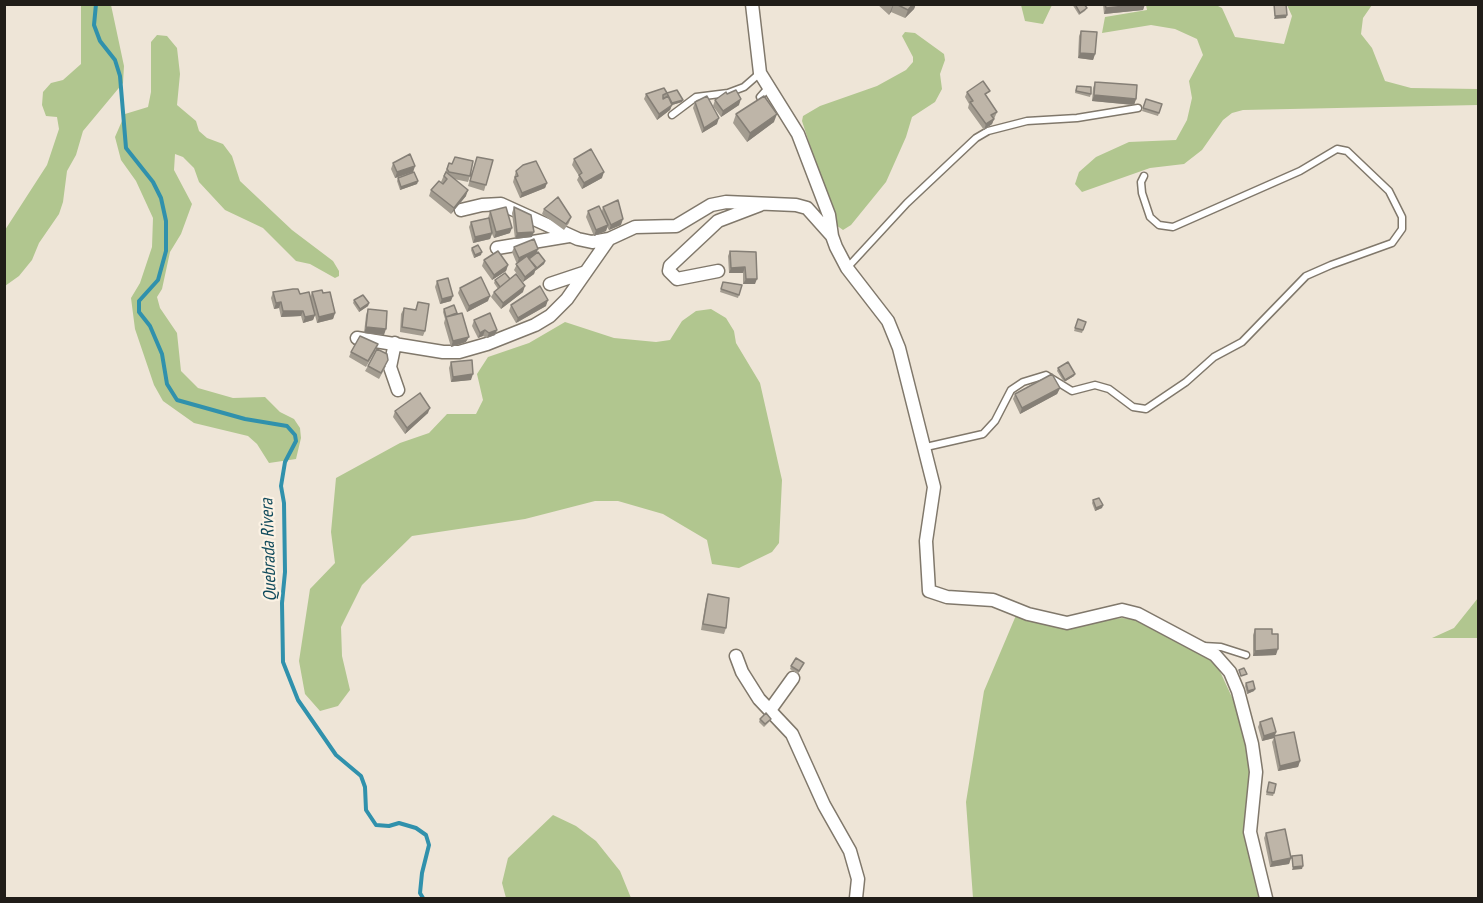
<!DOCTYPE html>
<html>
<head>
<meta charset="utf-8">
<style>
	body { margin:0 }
	#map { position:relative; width:1483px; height:903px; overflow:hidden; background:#eee5d7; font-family:"PT Sans Narrow",sans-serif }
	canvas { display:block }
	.frame { position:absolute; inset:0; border:6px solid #201d18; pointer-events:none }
</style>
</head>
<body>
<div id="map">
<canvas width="1483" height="903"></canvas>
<div class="frame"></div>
</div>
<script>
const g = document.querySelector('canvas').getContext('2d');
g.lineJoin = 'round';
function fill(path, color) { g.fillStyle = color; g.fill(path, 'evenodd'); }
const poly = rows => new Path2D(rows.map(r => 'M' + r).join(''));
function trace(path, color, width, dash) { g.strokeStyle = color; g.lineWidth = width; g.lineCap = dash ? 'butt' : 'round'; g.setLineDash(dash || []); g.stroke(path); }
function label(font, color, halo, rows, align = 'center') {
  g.font = font + ' "PT Sans Narrow",sans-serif'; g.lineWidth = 4.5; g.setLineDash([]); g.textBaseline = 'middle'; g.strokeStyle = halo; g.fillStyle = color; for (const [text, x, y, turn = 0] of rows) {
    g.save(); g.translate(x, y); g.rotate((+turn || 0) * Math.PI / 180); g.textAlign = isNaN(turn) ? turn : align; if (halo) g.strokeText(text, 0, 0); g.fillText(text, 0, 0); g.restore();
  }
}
fill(poly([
	[81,5,111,5,124,66,123,83,83,131,76,155,67,171,63,202,59,214,39,243,32,260,19,276,5,286,5,230,47,165,59,129,57,117,46,116,42,105,43,92,51,83,63,80,81,64],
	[1021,5,1021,4,1052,5,1043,24,1025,21],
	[1146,5,1216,5,1222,8,1235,37,1284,44,1292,16,1287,5,1372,5,1363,18,1361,34,1372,48,1385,81,1411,88,1478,89,1478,105,1243,110,1232,113,1223,120,1202,150,1184,164,1150,168,1082,192,1075,184,1079,172,1096,157,1129,142,1176,140,1187,120,1192,98,1189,81,1203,55,1197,39,1175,29,1151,25,1102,33,1105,17,1147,10],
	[905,32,915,33,944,54,945,60,940,74,942,89,935,102,912,117,906,137,886,182,851,225,843,230,836,225,802,121,803,116,820,106,877,86,906,70,913,62,913,57,902,36],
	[157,35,167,36,177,48,180,74,177,105,196,121,199,131,207,138,223,144,232,156,240,181,292,230,333,261,339,271,339,276,335,278,310,264,296,261,263,228,225,210,199,182,194,168,183,157,175,154,174,170,192,204,181,234,170,252,162,289,157,297,160,308,177,333,181,371,198,388,233,398,265,397,280,412,294,419,300,428,301,438,296,459,269,463,257,444,248,436,194,423,163,401,154,385,135,329,131,298,140,283,152,247,153,218,136,181,121,160,115,137,125,114,148,107,151,92,151,42],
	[711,309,726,318,734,331,736,343,760,383,782,480,779,543,772,552,739,568,712,564,707,540,663,514,618,501,595,501,525,519,412,536,362,585,341,627,342,656,350,690,338,706,320,711,305,694,299,661,310,589,335,563,331,532,336,478,400,443,429,433,447,414,476,414,483,400,477,374,488,357,529,343,565,322,614,338,656,342,670,340,682,321,696,311],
	[1478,598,1478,638,1432,638,1454,628],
	[1017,613,1091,622,1122,618,1137,620,1186,647,1204,652,1217,665,1237,708,1250,757,1252,860,1260,898,973,898,966,802,984,691],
	[553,815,576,826,596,841,620,871,631,898,506,898,502,883,508,858]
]), '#b1c68f');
trace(poly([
	[96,4,94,25,100,41,115,60,120,76,126,148,153,182,161,198,166,221,166,251,158,280,139,301,139,312,150,326,162,354,167,384,177,400,245,419,287,426,295,435,296,441,285,462,281,486,284,503,285,572,282,603,283,662,298,700,336,755,361,776,365,787,366,810,376,825,389,826,399,823,416,828,426,835,429,845,422,873,420,893,423,898]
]), '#3091ac', 4);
const service = poly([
	[764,104,760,97,768,88],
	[672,115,696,97,728,93,744,87,760,73],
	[847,268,907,203,976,138,988,131,1027,121,1077,118,1138,108],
	[926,447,983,434,995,421,1011,390,1023,382,1046,375,1072,391,1095,385,1109,389,1133,407,1146,409,1186,382,1214,357,1242,342,1306,276,1331,265,1392,243,1402,229,1402,217,1389,191,1347,151,1337,149,1300,171,1173,227,1159,225,1150,217,1142,193,1141,182,1144,176],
	[1203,646,1221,647,1246,655]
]);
const minor = poly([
	[752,4,760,73,798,134,829,215,832,236,836,247,847,268,888,321,899,348,934,487,926,541,929,591,947,597,993,600,1028,614,1067,623,1122,610,1138,614,1215,655,1230,672,1238,691,1252,744,1256,772,1250,832,1266,898],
	[461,210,482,205,501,204,578,239,592,242,609,239],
	[497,248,569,236],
	[718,271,677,279,669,271,670,266,718,221,760,205],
	[550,284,586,272],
	[357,338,443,352,459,352,487,344,535,325,550,316,567,299,609,239,635,227,676,226,711,205,726,202,796,205,807,208,832,236],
	[395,343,390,367,398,390],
	[736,656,742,672,759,699,792,734,824,805,850,851,858,879,856,898],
	[770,710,793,678]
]);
trace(service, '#80786b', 9);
trace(minor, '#80786b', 15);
trace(service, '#fff', 6);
trace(minor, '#fff', 12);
fill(poly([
	[877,4,916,4,914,9,905,18,891,12,889,15],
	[1072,4,1084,4,1087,8,1085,11,1079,15],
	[1103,4,1145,4,1143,10,1104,14],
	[1081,31,1095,54,1093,60,1078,58,1079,36],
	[1095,82,1136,99,1134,105,1092,101,1093,88],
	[1076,88,1091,94,1090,97,1075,93],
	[967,92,988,97,987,97,997,112,992,124,984,130,968,108,969,104,965,97],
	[667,93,682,102,672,105,670,110,657,120,644,99,646,94],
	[727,94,739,105,721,117,713,106,715,100],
	[1146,99,1162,104,1158,116,1142,111],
	[695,102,717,124,702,133,693,108],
	[736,114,774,122,747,142,733,123],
	[477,157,493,160,484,191,468,186],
	[574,159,602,178,582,189,577,180,579,176,572,165],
	[393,163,415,166,413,172,395,178,391,169],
	[449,163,470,176,468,182,454,179,466,196,451,214,429,196,431,190,444,184,441,182],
	[516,171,547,183,545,188,520,198,513,182],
	[398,178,418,181,417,184,400,190,397,181],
	[514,207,532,237,515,239,512,213],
	[603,207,621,225,609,230,607,227,606,231,594,236,586,217,588,211,602,211],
	[544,209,571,217,569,223,564,230,542,214],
	[490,211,510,233,494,238,492,234,490,239,473,243,469,227,471,222,488,218],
	[514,247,537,253,545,261,544,264,535,271,534,274,523,282,514,270,517,264,512,252],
	[472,248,481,255,474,258,471,250],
	[730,251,756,252,755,284,743,284,743,273,729,273,728,256],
	[484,260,508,265,506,271,492,280,482,266],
	[510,279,523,292,501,309,491,297,494,292,498,289,494,283,495,280],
	[437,281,451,301,440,304,435,287],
	[723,282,742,285,738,298,720,292],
	[460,288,488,301,467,312,458,293],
	[273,292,300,294,310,298,312,292,323,293,335,313,333,319,317,323,315,315,313,320,303,323,301,316,281,317,279,308,274,309,271,298],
	[354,300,369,303,368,306,359,312,353,303],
	[418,302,425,331,423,336,400,332,401,314,404,308,415,310],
	[511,305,546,306,516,323,509,311],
	[368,309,384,335,364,333,366,315],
	[444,309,456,314,466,342,451,347,444,323,445,319,443,312],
	[1078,319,1086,322,1082,333,1074,331],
	[474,320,497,330,495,335,487,338,483,336,478,338,472,326],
	[376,350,366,367,349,357,351,352],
	[451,362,471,380,451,382,449,368],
	[368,366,386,366,379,379,365,371],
	[1058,368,1074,376,1064,382,1057,371],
	[1060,388,1057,394,1020,414,1013,399,1015,394],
	[395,411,428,413,405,434,393,417],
	[1093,500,1103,505,1102,508,1095,511,1092,503],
	[708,594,726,628,724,634,701,630,706,600],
	[1255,629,1272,634,1276,655,1253,656,1253,635],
	[803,665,798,674,790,669,791,666],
	[1246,683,1255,689,1254,691,1247,694,1245,686],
	[760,719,770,721,764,727,759,722],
	[1260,722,1276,732,1275,736,1300,761,1298,767,1278,771,1272,742,1274,738,1262,741,1258,727],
	[1269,782,1274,793,1273,796,1266,795],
	[1266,833,1291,858,1289,864,1270,867,1264,838]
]), '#a39c90');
fill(poly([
	[894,4,891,12,889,15,892,7],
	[913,4,916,4,914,9,905,18,908,10],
	[1145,4,1143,10,1104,14,1106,8],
	[1287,15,1286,18,1274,19,1275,16],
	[1080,53,1095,54,1093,60,1078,58],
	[1094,95,1136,99,1134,105,1092,101],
	[741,99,739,105,721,117,723,111],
	[683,100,682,102,672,105,670,110,657,120,659,114,672,103],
	[777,114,774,122,747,142,750,133],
	[719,118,717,124,702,133,704,128],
	[994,119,992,124,984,130,986,124],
	[415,166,413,172,395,178,397,172],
	[604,172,602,178,582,189,584,183],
	[418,181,417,184,400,190,401,187],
	[547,183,545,188,520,198,522,193],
	[468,190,466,196,451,214,454,208],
	[623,219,621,225,609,230,611,225],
	[608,225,606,231,594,236,596,230],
	[512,228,510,233,494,238,496,232],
	[534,232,532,237,515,239,517,233],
	[492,233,490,239,473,243,475,237],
	[538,249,536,255,517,264,519,258],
	[482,252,481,255,474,258,475,255],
	[545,261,544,264,535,271,537,268],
	[508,265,506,271,492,280,494,275],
	[745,267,743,273,729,273,731,268],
	[536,268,534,274,523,282,525,277],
	[746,279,757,279,755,284,743,284],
	[525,286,523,292,501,309,503,303],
	[453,296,451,301,440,304,442,299],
	[490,296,488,301,467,312,469,306],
	[548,300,546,306,516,323,518,318],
	[281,302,279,308,274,309,276,303],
	[369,303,368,306,359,312,360,309],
	[283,311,303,311,301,316,281,317],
	[335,313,333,319,317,323,319,317],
	[315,315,313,320,303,323,305,317],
	[366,327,386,329,384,335,364,333],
	[485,330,483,336,478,338,480,333],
	[497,330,495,335,487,338,489,333],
	[469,337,466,342,451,347,453,341],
	[473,374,471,380,451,382,453,377],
	[1075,374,1074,376,1064,382,1065,380],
	[1060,388,1057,394,1020,414,1022,408],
	[430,408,428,413,405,434,407,428],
	[1103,505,1102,508,1095,511,1096,508],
	[1278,649,1276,655,1253,656,1255,651],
	[1255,689,1254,691,1247,694,1248,691],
	[1276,732,1274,738,1262,741,1264,736],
	[1300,761,1298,767,1278,771,1280,766],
	[1291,858,1289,864,1270,867,1272,862],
	[1303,866,1302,869,1292,870,1293,867]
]), '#857f76');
const building = poly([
	[896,4,913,4,908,10,896,4],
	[1075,4,1084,4,1087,8,1080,13,1075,4],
	[1105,4,1145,4,1106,8,1105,4],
	[1274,4,1286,4,1287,15,1275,16,1274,4],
	[1081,31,1097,32,1095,54,1080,53,1081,31],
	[983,81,990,91,985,94,997,112,991,115,994,119,986,124,970,102,973,101,967,92,983,81],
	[1095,82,1137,85,1136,99,1094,95,1095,82],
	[1077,86,1091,87,1091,94,1076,91,1077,86],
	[664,88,667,93,663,95,663,99,668,96,672,105,659,114,646,94,664,88],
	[677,90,683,100,672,103,667,93,677,90],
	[736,90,741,99,723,111,715,100,726,92,727,94,736,90],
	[707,96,719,118,704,128,695,102,707,96],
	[764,96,777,114,750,133,736,114,764,96],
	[1146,99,1162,104,1159,113,1143,108,1146,99],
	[591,149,604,172,584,183,579,175,582,173,574,159,591,149],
	[410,154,415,166,397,172,393,163,410,154],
	[455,157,473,161,470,176,449,172,447,169,449,163,452,164,455,157],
	[477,157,493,160,486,185,470,181,477,157],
	[536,161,547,183,522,193,515,177,518,176,516,171,523,165,536,161],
	[414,172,418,181,401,187,398,178,414,172],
	[446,172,468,190,454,208,431,190,439,181,443,184,447,179,444,176,446,172],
	[558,197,571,217,566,224,544,209,558,197],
	[618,200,623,219,611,225,603,207,618,200],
	[599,206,608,225,596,230,588,211,599,206],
	[506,207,512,228,496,232,490,211,506,207],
	[514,207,531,215,534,232,517,233,514,207],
	[489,218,492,233,475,237,471,222,489,218],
	[534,239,538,249,519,258,514,247,534,239],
	[478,245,482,252,475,255,472,248,478,245],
	[498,251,508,265,494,275,484,260,498,251],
	[730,251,756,252,757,279,746,279,745,267,731,268,730,251],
	[538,252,545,261,537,268,529,259,538,252],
	[527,256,536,268,525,277,516,264,527,256],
	[505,273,510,279,500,287,495,280,505,273],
	[516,274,525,286,503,303,494,292,516,274],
	[481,277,490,296,469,306,460,288,481,277],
	[448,278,453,296,442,299,437,281,448,278],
	[723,282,742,285,739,295,721,289,723,282],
	[540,286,548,300,518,318,511,305,540,286],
	[293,289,298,289,300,294,309,292,315,315,305,317,303,311,283,311,281,302,276,303,273,292,293,289],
	[322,290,323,293,330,292,335,313,319,317,312,292,322,290],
	[363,295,369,303,360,309,354,300,363,295],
	[418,302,429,304,425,331,402,327,404,308,416,310,418,302],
	[454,305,457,313,446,317,444,309,454,305],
	[368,309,387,311,386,329,366,327,368,309],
	[462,313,469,337,453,341,446,317,462,313],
	[490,313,497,330,489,333,485,330,480,333,474,320,490,313],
	[1078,319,1086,322,1083,330,1075,328,1078,319],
	[360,336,378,344,368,361,351,352,360,336],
	[377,349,387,354,388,360,381,373,368,366,377,349],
	[472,360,473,374,453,377,451,362,472,360],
	[1068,362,1075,374,1065,380,1058,368,1068,362],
	[1052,374,1060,388,1022,408,1015,394,1052,374],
	[420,393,430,408,407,428,395,411,420,393],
	[1099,498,1103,505,1096,508,1093,500,1099,498],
	[708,594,729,598,726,628,703,624,708,594],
	[1255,629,1272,629,1272,634,1278,634,1278,649,1255,651,1255,629],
	[796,658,804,663,799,671,791,666,796,658],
	[1244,668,1247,674,1241,676,1239,670,1244,668],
	[1253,681,1255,689,1248,691,1246,683,1253,681],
	[766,713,771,719,765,724,760,719,766,713],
	[1272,718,1276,732,1264,736,1260,722,1272,718],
	[1294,732,1300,761,1280,766,1274,736,1294,732],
	[1269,782,1276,784,1274,793,1267,792,1269,782],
	[1285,829,1291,858,1272,862,1266,833,1285,829],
	[1302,855,1303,866,1293,867,1292,856,1302,855]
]);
fill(building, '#beb5a8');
trace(building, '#857f76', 1.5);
label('italic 18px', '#104a5b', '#fcf2e4', [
	["Quebrada Rivera",269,550,-92]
]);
</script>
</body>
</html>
